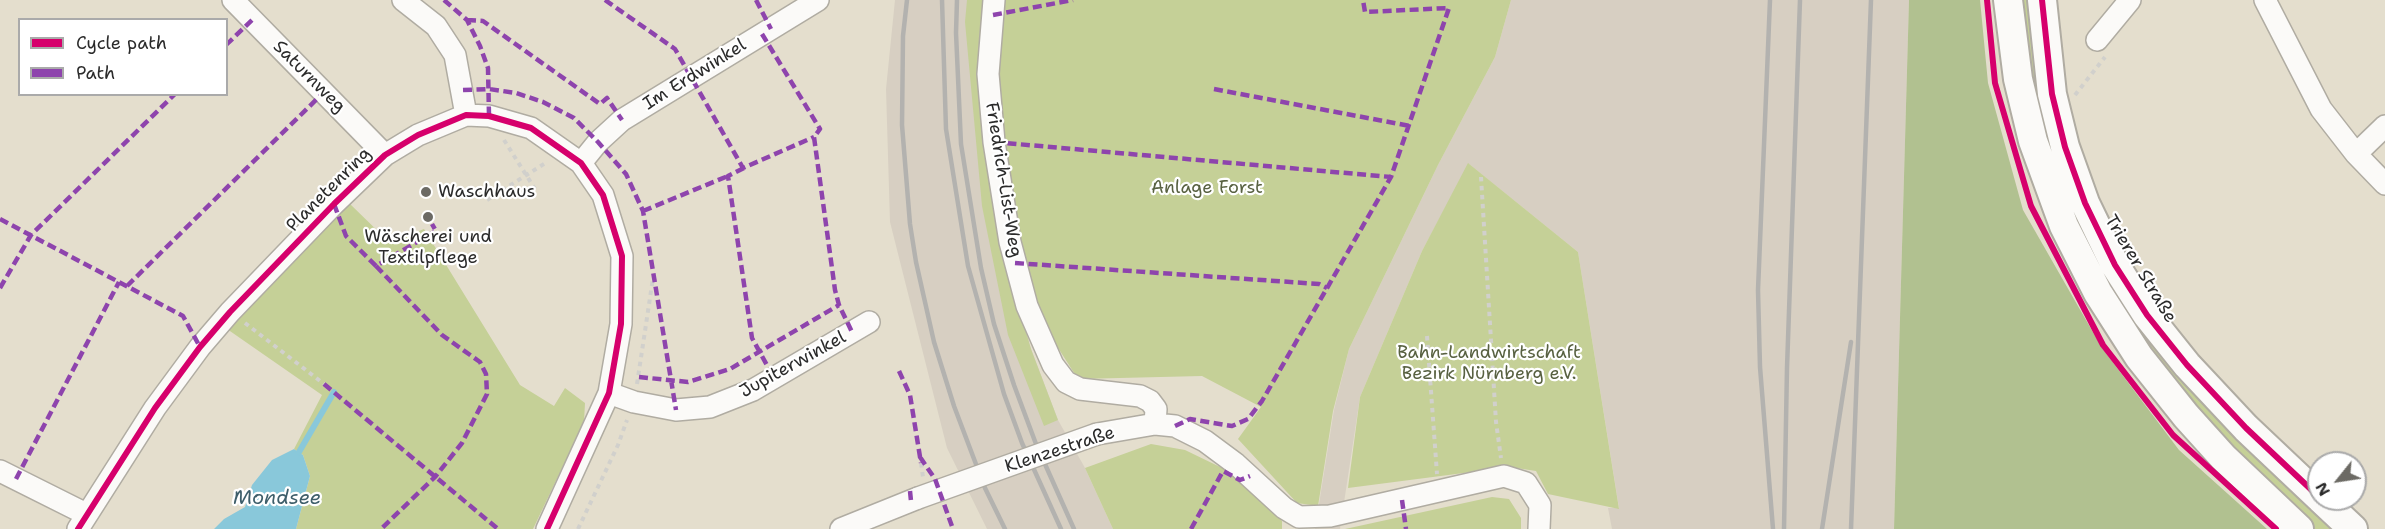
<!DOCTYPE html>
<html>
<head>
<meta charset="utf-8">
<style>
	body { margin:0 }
	#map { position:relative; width:2385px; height:529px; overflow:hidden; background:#e4decd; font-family:"Shantell Sans",sans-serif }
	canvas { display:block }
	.legend { position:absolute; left:18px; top:18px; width:210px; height:78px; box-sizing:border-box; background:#fff; border:2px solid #aaa; margin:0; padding:8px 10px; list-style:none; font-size:18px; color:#2b2b2b }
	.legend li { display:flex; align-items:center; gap:12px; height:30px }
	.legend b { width:30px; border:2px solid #aaa }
	.north { position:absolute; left:2307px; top:451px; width:60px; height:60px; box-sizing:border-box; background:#fff; border:2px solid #aaa; border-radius:50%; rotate:240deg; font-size:16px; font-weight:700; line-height:24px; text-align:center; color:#2b2b2b }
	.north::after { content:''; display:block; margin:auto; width:21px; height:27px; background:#6c6a64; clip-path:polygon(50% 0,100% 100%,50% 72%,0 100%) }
</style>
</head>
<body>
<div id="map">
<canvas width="2385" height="529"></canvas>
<ul class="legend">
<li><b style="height:8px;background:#d6006c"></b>Cycle path</li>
<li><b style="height:8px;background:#8e44ad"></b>Path</li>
</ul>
<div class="north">N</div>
</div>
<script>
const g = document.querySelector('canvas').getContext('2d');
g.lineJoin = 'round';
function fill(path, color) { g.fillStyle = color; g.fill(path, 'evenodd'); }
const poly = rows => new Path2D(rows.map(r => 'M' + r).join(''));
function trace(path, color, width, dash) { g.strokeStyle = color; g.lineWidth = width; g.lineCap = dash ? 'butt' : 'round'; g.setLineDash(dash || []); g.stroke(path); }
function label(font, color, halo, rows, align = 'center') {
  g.font = font + ' "Shantell Sans",sans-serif'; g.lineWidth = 4.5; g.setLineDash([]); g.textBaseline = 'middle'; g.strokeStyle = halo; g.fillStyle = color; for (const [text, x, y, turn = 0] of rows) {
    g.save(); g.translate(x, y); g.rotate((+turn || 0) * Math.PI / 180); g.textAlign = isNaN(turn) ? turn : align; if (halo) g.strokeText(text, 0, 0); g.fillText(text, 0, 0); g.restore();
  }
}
fill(poly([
	[895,0,984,0,1003,252,1031,349,1058,420,1085,468,1113,529,987,529,947,448,890,222,886,89],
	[1511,0,1909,0,1894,529,1612,529,1608,508,1619,508,1578,252,1469,164,1422,251,1360,397,1340,529,1315,529,1334,410,1349,349,1438,165,1495,57]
]), '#d7cfc2');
fill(poly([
	[967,0,984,0,1003,252,1031,349,1058,420,1044,426,1008,335,982,206,965,22],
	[1000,0,1511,0,1495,57,1438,165,1349,349,1333,411,1318,506,1297,503,1238,439,1261,407,1202,376,1078,379,1044,326,1023,262,1002,142,997,81],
	[2022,0,2034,0,2107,263,2344,529,2315,529,2271,487,2225,442,2131,325,2084,237,2053,158,2036,103],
	[1468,163,1578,252,1619,509,1548,494,1536,471,1510,467,1348,488,1360,397,1422,251],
	[349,203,387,240,396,240,424,229,520,385,554,406,565,388,585,403,584,422,533,529,296,529,310,476,303,455,294,449,322,395,227,329],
	[1151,444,1185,450,1247,480,1282,521,1282,529,1113,529,1085,468],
	[1492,497,1509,499,1521,518,1521,529,1345,529]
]), '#c5d097');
fill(poly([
	[1909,0,1980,0,1988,83,2023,210,2102,348,2179,450,2267,529,1894,529]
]), '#b1c190');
fill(poly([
	[294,449,303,455,310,476,296,529,214,529,224,519,245,507,252,485,272,460]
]), '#89c8da');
trace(poly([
	[299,452,334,392]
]), '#89c8da', 6);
const street = poly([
	[233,0,385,155],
	[403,0,436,26,455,55,466,115],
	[994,0,988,74,994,142,1010,242,1027,306,1053,365,1066,382,1080,389,1140,396,1150,401,1156,409,1155,424],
	[2265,0,2321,109,2356,154,2385,184],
	[2097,40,2130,0],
	[2356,154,2385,126],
	[581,163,598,142,622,120,818,0],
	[609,393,634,402,676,410,710,407,753,390,869,322],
	[1097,434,1155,424,1175,426,1205,441,1236,464,1284,508,1299,517,1330,516,1504,476,1526,483,1540,505,1539,529],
	[0,471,86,514],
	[78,529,155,408,200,347,230,312,334,204,385,155,418,135,466,115,489,116,531,128,581,163,603,195,622,256,621,324,609,393,547,529],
	[841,529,918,498]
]);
const secondary = poly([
	[2008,0,2018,79,2033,141,2064,226,2098,293,2139,357,2186,416,2223,457,2299,529],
	[2042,0,2052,94,2065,147,2085,203,2115,265,2147,315,2187,365,2246,428,2319,497],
	[2321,499,2353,529]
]);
trace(street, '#b0aca2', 24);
trace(secondary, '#b0aca2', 32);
trace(poly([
	[2075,95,2105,57],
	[504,140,535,189],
	[1481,177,1496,422,1501,458],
	[487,200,547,162],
	[245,323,324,384],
	[1427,336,1437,474],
	[637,384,653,278],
	[921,463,923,477],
	[578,529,618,445,627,420]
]), '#d1d0cc', 4, [4.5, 4.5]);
trace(street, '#fbfaf8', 21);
trace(secondary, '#fbfaf8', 28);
trace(poly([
	[907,0,903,36,902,125,910,224,916,262,934,342,954,406,985,488,1005,529],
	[942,0,946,129,968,266,1004,394,1022,443,1061,529],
	[957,0,956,33,961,144,981,268,994,324,1014,385,1036,444,1074,529],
	[1770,0,1758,290,1760,367,1773,529],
	[1784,529,1787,368,1800,0],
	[1822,529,1851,342],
	[1851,529,1871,0]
]), '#b3b2af', 4.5);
const streetBridge = poly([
	[918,498,1097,434]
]);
trace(streetBridge, '#b0aca2', 24, []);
trace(streetBridge, '#fbfaf8', 21);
trace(poly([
	[444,0,467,20,480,46,488,68,489,116],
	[605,0,675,49,743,168,814,137],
	[756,0,771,29],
	[993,15,1073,0],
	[467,20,483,21,600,104,607,98,622,120],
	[762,34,820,129,814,137,835,290,839,305,852,332],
	[226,45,252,20],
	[1214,89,1410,126],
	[463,90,489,89,516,93,543,102,574,118,598,142,626,174,643,211,676,410],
	[994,142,1391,177],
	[744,168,728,176,752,338,774,378],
	[334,204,346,236,376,266,436,231,432,224],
	[643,211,728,176],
	[0,219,183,316,200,347],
	[1015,263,1319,284,1327,288],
	[376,266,442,335,480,362,486,374,487,394,462,443,435,477,381,529],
	[127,286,324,92],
	[0,288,31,235,175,94],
	[899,371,910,395,921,463],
	[639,377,688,382,730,369,839,305],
	[324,384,498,529],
	[1175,426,1190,419,1232,426,1248,419,1262,401,1391,177,1449,8,1365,12,1363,0],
	[920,457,935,479,953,529],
	[16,479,119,282],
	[910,491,911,501],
	[1402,500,1406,529],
	[1191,529,1223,471,1240,480,1250,476]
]), '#8e44ad', 4.5, [9, 4.5]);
trace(poly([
	[1987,0,1995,83,2031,206,2103,345,2173,435,2276,529],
	[2042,0,2052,94,2065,147,2085,203,2115,265,2147,315,2187,365,2246,428,2319,497],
	[78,529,155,408,200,347,230,312,334,204,385,155,418,135,466,115,489,116,531,128,581,163,603,195,622,256,621,324,609,393,547,529]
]), '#d6006c', 6);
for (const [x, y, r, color] of [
	[426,192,6,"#6c6a64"],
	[428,217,6,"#6c6a64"]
]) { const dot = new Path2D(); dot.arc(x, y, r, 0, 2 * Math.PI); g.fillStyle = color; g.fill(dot); trace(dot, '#fff', 2); }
label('18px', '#2b2b2b', '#fff', [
	["Im Erdwinkel",695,75,-32],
	["Saturnweg",309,77,45],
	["Friedrich-List-Weg",1003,180,81],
	["Planetenring",329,190,-45],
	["Trierer Straße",2140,269,59],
	["Jupiterwinkel",793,365,-29],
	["Klenzestraße",1060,450,-18]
]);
label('18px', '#586141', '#fff', [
	["Anlage Forst",1207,188],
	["Bahn-Landwirtschaft",1489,353],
	["Bezirk Nürnberg e.V.",1489,374]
]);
label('18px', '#2b2b2b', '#fff', [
	["Waschhaus",438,192],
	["Wäscherei und",428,237,"center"],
	["Textilpflege",428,258,"center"]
], 'left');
label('italic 20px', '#3e5e6a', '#fff', [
	["Mondsee",277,499]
]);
</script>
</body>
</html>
